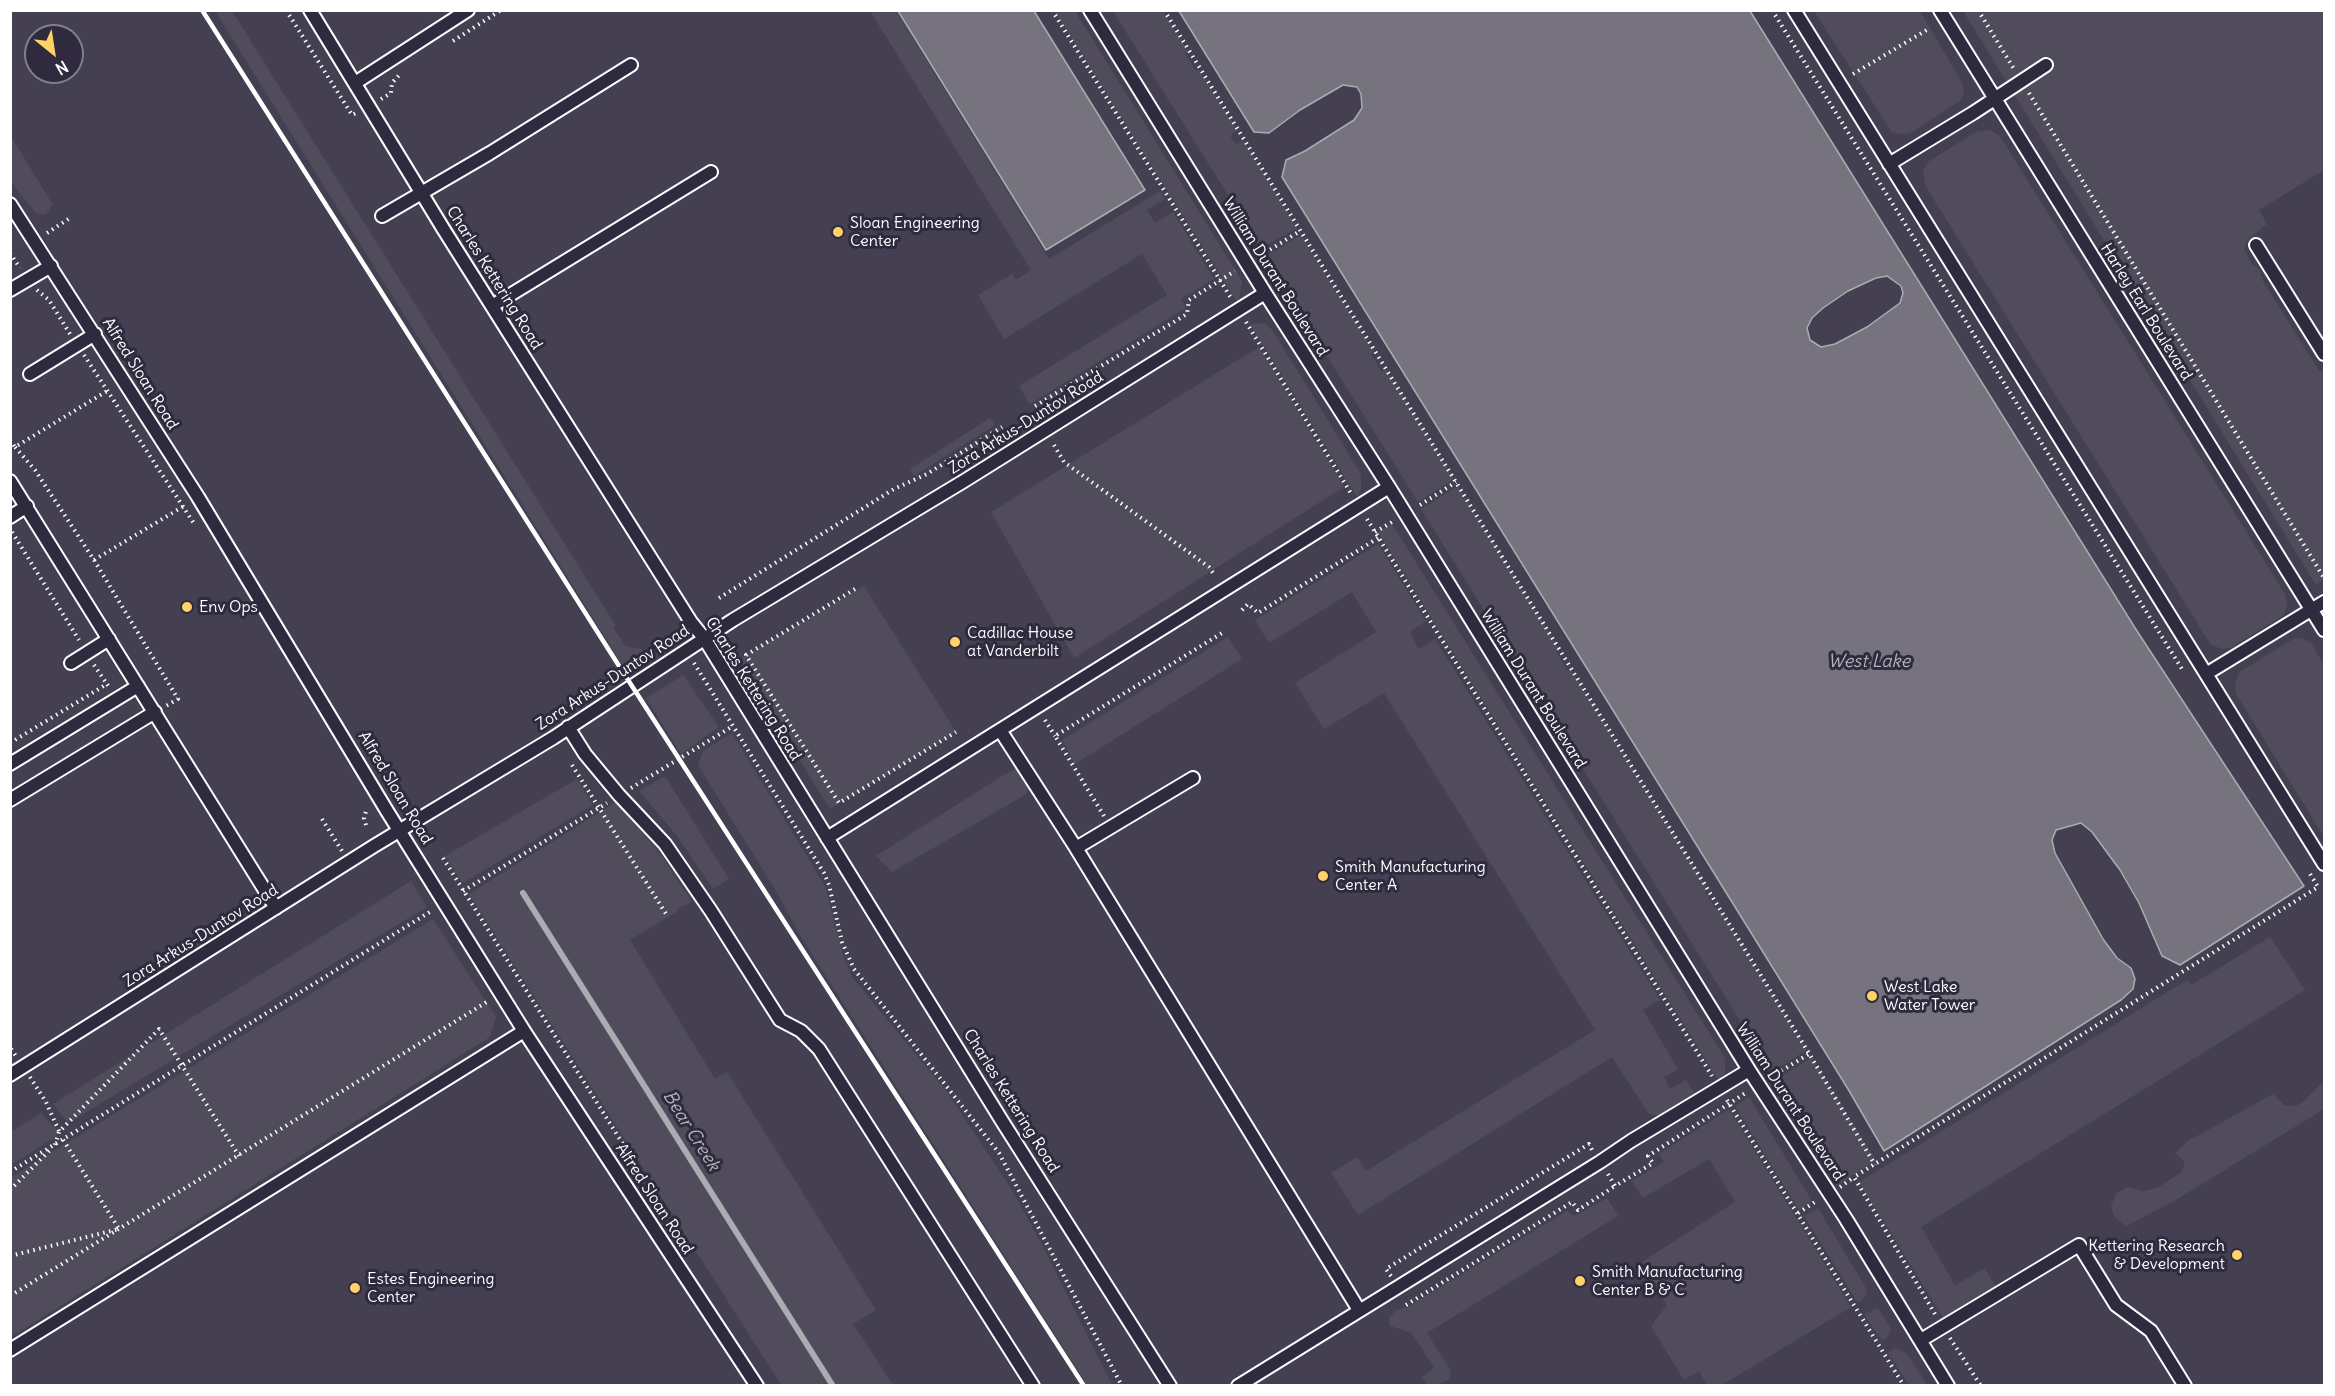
<!DOCTYPE html>
<html>
<head>
<meta charset="utf-8">
<style>
	body { margin:0 }
	#map { position:relative; width:2335px; height:1396px; overflow:hidden; background:#373345; font-family:Delius,sans-serif }
	canvas { display:block }
	.frame { position:absolute; inset:0; border:12px solid #fff; pointer-events:none }
	.north { position:absolute; left:24px; top:24px; width:60px; height:60px; box-sizing:border-box; background:#2f2a3d; border:2px solid #827f8b; border-radius:50%; rotate:150deg; font-size:16px; font-weight:700; line-height:24px; text-align:center; color:#fff }
	.north::after { content:''; display:block; margin:auto; width:21px; height:27px; background:#ffd166; clip-path:polygon(50% 0,100% 100%,50% 72%,0 100%) }
</style>
</head>
<body>
<div id="map">
<canvas width="2335" height="1396"></canvas>
<div class="frame"></div>
<div class="north">N</div>
</div>
<script>
const g = document.querySelector('canvas').getContext('2d');
g.lineJoin = 'round';
function fill(path, color) { g.fillStyle = color; g.fill(path, 'evenodd'); }
const poly = rows => new Path2D(rows.map(r => 'M' + r).join(''));
function trace(path, color, width, dash) { g.strokeStyle = color; g.lineWidth = width; g.lineCap = dash ? 'butt' : 'round'; g.setLineDash(dash || []); g.stroke(path); }
function label(font, color, halo, rows, align = 'center') {
  g.font = font + ' Delius,sans-serif'; g.lineWidth = 6; g.setLineDash([]); g.textBaseline = 'middle'; g.strokeStyle = halo; g.fillStyle = color; for (const [text, x, y, turn = 0] of rows) {
    g.save(); g.translate(x, y); g.rotate((+turn || 0) * Math.PI / 180); g.textAlign = isNaN(turn) ? turn : align; if (halo) g.strokeText(text, 0, 0); g.fillText(text, 0, 0); g.restore();
  }
}
fill(poly([
	[11,11,2324,11,2324,1385,11,1385],
	[36,36,72,36,72,72,36,72]
]), '#444051');
fill(poly([
	[215,11,232,11,616,626,613,628,626,646,642,649,646,655,624,668],
	[870,11,896,11,1049,259,1160,191,1165,199,1147,210,1155,223,1173,212,1214,279,1181,299,1186,308,1030,404,1019,386,1167,295,1142,254,1004,339,978,295,1012,274,1016,280,1031,270],
	[1055,11,1075,11,1242,281,1239,301,1237,302],
	[1113,11,1163,11,1188,51,1185,54,1196,71,1199,70,1237,130,1230,136,1236,144,1243,140,1297,228,1261,248],
	[1814,11,1920,11,1963,84,1964,93,1961,100,1909,134,1900,134,1891,131],
	[1963,11,2324,11,2324,170,2259,210,2267,224,2247,240,2244,250,2252,264,2259,269,2263,281,2319,371,2324,371,2324,579,2316,585],
	[1990,130,2000,136,2285,594,2287,603,2284,615,2232,647,2223,649,2211,645,1926,187,1923,171,1929,161,1978,131],
	[10,135,53,205,45,215,36,213,11,182],
	[1301,235,1374,352,1371,354,1381,371,1386,369,1454,479,1418,502,1265,257],
	[1260,323,1266,324,1273,331,1361,474,1361,489,1357,497,1250,324],
	[1259,347,1344,487,1074,658,991,512],
	[990,418,995,425,914,476,910,469],
	[1458,486,1560,650,1556,652,1567,670,1570,668,1708,889,1705,892,1716,909,1719,908,1807,1050,1772,1072,1421,509],
	[1392,524,1725,1058,1725,1072,1719,1081,1378,532],
	[1378,544,1426,621,1410,632,1419,649,1435,639,1660,1000,1643,1010,1678,1069,1664,1077,1670,1089,1686,1080,1696,1095,1663,1115,1652,1115,1649,1114,1612,1057,1358,1215,1331,1173,1357,1157,1366,1171,1595,1030,1384,693,1324,729,1295,683,1376,632,1352,592,1269,643,1255,620],
	[864,586,956,732,830,809,738,660],
	[1228,637,1242,659,1075,764,1062,740],
	[2301,638,2311,643,2324,665,2324,837,2236,694,2235,685,2239,672,2293,639],
	[683,675,719,727,681,754,646,698],
	[732,733,825,886,843,955,852,977,947,1092,1012,1190,1040,1241,1112,1385,1087,1385,801,937,779,896,698,765,703,751],
	[1018,768,1030,788,1025,795,892,872,876,856,1002,776],
	[665,776,729,879,713,889,677,836,639,791],
	[577,779,593,805,463,883,445,856],
	[616,802,659,852,691,900,689,904,680,907,676,912,630,940,715,1079,727,1072,876,1310,853,1324,893,1385,781,1385,469,894],
	[411,881,427,907,68,1123,53,1104],
	[433,919,496,1017,490,1037,11,1337,11,1177],
	[2270,937,2305,990,1921,1227,1955,1285,1985,1268,1996,1288,1944,1319,1859,1182,2187,980,2191,985],
	[1812,1057,1876,1161,1840,1183,1776,1080],
	[2324,1081,2324,1109,2176,1200,2126,1226,2114,1217,2111,1206,2116,1194,2127,1187,2143,1191,2157,1188,2182,1172,2185,1162,2175,1153,2188,1141,2273,1094,2284,1105,2295,1106,2302,1103],
	[1749,1097,1812,1201,1799,1210,1735,1106],
	[1729,1109,1851,1307,1722,1385,1707,1385,1699,1371,1684,1380,1651,1326,1667,1305,1642,1262,1735,1202,1709,1159,1643,1198,1632,1181,1664,1162,1659,1154],
	[41,1113,59,1132,54,1138,11,1165,11,1132],
	[1607,1198,1618,1216,1427,1333,1451,1371,1450,1379,1436,1385,1427,1385,1422,1377,1434,1368,1412,1333,1390,1326,1389,1318,1396,1310,1409,1306,1567,1211,1574,1216],
	[1818,1208,1867,1290,1864,1299,1858,1303,1804,1216],
	[1878,1308,1891,1328,1887,1338,1882,1341,1864,1314],
	[1896,1348,1906,1353,1927,1385,1909,1385,1888,1353]
]), '#514c5c');
const water = poly([
	[898,11,1034,11,1145,190,1046,250,898,11],
	[1179,11,1750,11,2137,631,2304,886,2180,965,2162,956,2139,903,2120,870,2092,832,2081,823,2056,830,2052,840,2055,853,2103,939,2117,958,2131,968,2135,979,2133,989,2121,1000,1884,1151,1848,1089,1282,177,1286,160,1305,151,1354,120,1362,108,1361,94,1357,87,1343,85,1300,110,1269,133,1254,132,1179,11],
	[1887,276,1901,286,1903,293,1900,303,1867,327,1835,344,1821,347,1810,340,1807,328,1812,318,1823,308,1848,291,1876,278,1887,276]
]);
fill(water, '#76737f');
trace(water, '#adabb2', 1.5);
trace(poly([
	[523,893,833,1386]
]), '#adabb2', 6);
const service = poly([
	[310,10,444,230,691,622,704,638,1002,1121,1170,1386],
	[1090,10,1265,293,1389,487,1749,1070,1846,1219,1948,1386],
	[1794,10,2324,864],
	[1940,10,2324,630],
	[355,83,468,10],
	[1889,164,1973,113,2046,65],
	[10,204,198,497,387,811,524,1031,757,1386],
	[382,216,490,153,631,65],
	[2256,245,2324,354],
	[10,290,51,266],
	[492,306,711,172],
	[30,374,95,334],
	[10,481,276,908],
	[10,517,27,506],
	[71,663,109,639],
	[2206,674,2324,602],
	[568,727,585,754,619,795,665,844,711,911,780,1020,801,1031,819,1049,1033,1386],
	[1000,730,1076,848,1359,1310],
	[10,764,138,686],
	[10,800,155,712],
	[827,838,1389,487],
	[1076,848,1193,778],
	[10,1075,374,846,553,738,733,620,964,481,1265,293],
	[1921,1340,2079,1245,2116,1305,2151,1331,2185,1386],
	[10,1350,524,1031],
	[1238,1386,1600,1162,1631,1141,1749,1070]
]);
trace(service, '#fff', 16);
trace(poly([
	[286,10,352,115,356,113],
	[1052,10,1231,298],
	[1164,10,1807,1050,1875,1165],
	[1772,10,2182,669],
	[1978,10,2014,69],
	[453,41,501,10],
	[1853,74,1930,28],
	[2029,93,2324,578],
	[381,99,391,93,392,83,401,73],
	[47,233,70,218],
	[10,253,20,268],
	[1260,256,1300,231],
	[37,290,49,300,70,334],
	[1246,322,1352,495],
	[84,355,195,525],
	[1035,406,1187,314,1189,300,1235,271],
	[10,440,15,447,107,391],
	[1054,445,1064,462,1209,567,1213,573],
	[10,450,15,447,35,470,94,560,184,506],
	[1420,505,1456,482],
	[1367,519,1712,1076],
	[12,532,79,640],
	[1375,532,1392,522],
	[94,560,178,699,166,706],
	[855,589,746,655,839,803,956,732],
	[719,598,894,489,927,474,1002,427],
	[1242,610,1248,604,1258,613,1378,538],
	[694,663,824,873,829,885,842,942,854,969,999,1153,1122,1386],
	[94,665,107,684],
	[542,717,547,726],
	[1045,720,1055,736],
	[10,743,107,684,109,687],
	[572,765,668,917],
	[631,788,733,726],
	[1104,816,1055,736,1222,633],
	[322,819,342,851],
	[366,825,364,818,367,808],
	[443,858,655,1195],
	[463,891,607,803],
	[11,1049,16,1056],
	[30,1077,46,1102,59,1131],
	[1771,1077,1809,1054],
	[1727,1100,1904,1386],
	[55,1145,59,1132,159,1029,239,1156],
	[10,1172,433,910],
	[1608,1174,1615,1186,1653,1163,1648,1156,1747,1092],
	[1840,1187,1854,1177],
	[10,1190,50,1150],
	[1798,1213,1818,1200],
	[10,1256,119,1229,62,1138],
	[1391,1276,1386,1269,1589,1144,1592,1150],
	[10,1296,490,1000],
	[1406,1305,1572,1202,1578,1210,1615,1186],
	[1935,1314,1854,1177,2318,887,2309,872],
	[1950,1338,1981,1386]
]), '#fff', 4, [1.5, 4.5]);
trace(service, '#2f2a3d', 12);
trace(poly([
	[202,10,621,669,1084,1386]
]), '#fff', 4.5);
for (const [x, y, r, color] of [
	[838,232,6,"#ffd166"],
	[187,607,6,"#ffd166"],
	[955,642,6,"#ffd166"],
	[1323,876,6,"#ffd166"],
	[1872,996,6,"#ffd166"],
	[2237,1255,6,"#ffd166"],
	[1580,1281,6,"#ffd166"],
	[355,1288,6,"#ffd166"]
]) { const dot = new Path2D(); dot.arc(x, y, r, 0, 2 * Math.PI); g.fillStyle = color; g.fill(dot); trace(dot, '#2f2a3d', 2); }
label('16px', '#fff', '#2f2a3d', [
	["Sloan Engineering",850,223],
	["Center",850,241],
	["Env Ops",199,607],
	["Cadillac House",967,633],
	["at Vanderbilt",967,651],
	["Smith Manufacturing",1335,867],
	["Center A",1335,885],
	["West Lake",1884,987],
	["Water Tower",1884,1005],
	["Kettering Research",2225,1246,"right"],
	["& Development",2225,1264,"right"],
	["Smith Manufacturing",1592,1272],
	["Center B & C",1592,1290],
	["Estes Engineering",367,1279],
	["Center",367,1297]
], 'left');
label('16px', '#fff', '#2f2a3d', [
	["William Durant Boulevard",1275,277,58],
	["Charles Kettering Road",494,278,58],
	["Harley Earl Boulevard",2146,312,58],
	["Alfred Sloan Road",140,374,58],
	["Zora Arkus-Duntov Road",1026,423,-32],
	["Zora Arkus-Duntov Road",613,678,-33],
	["Charles Kettering Road",753,689,58],
	["William Durant Boulevard",1533,689,58],
	["Alfred Sloan Road",395,788,59],
	["Zora Arkus-Duntov Road",201,936,-32],
	["Charles Kettering Road",1011,1101,58],
	["William Durant Boulevard",1790,1102,57],
	["Alfred Sloan Road",654,1199,57]
]);
label('italic 18px', '#b4b2b9', '#2f2a3d', [
	["West Lake",1869,662],
	["Bear Creek",691,1131,58]
]);
</script>
</body>
</html>
